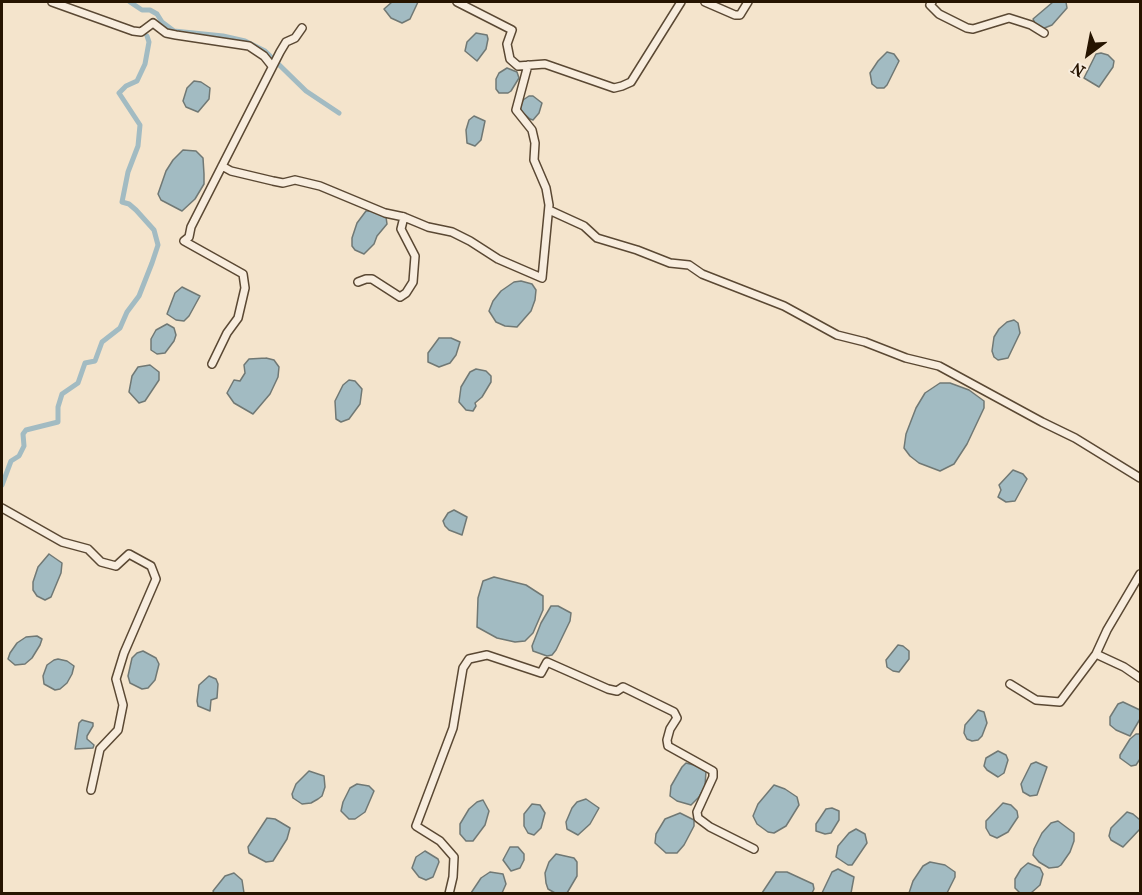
<!DOCTYPE html>
<html>
<head>
<meta charset="utf-8">
<style>
	body { margin:0 }
	#map { position:relative; width:1142px; height:895px; overflow:hidden; background:#f4e4cc; font-family:"IM FELL French Canon",serif }
	canvas { display:block }
	.frame { position:absolute; inset:0; border:3px solid #261400; pointer-events:none }
	.north { position:absolute; left:1058px; top:24px; width:60px; height:60px; -webkit-text-stroke:4px #f8edde; paint-order:stroke; rotate:212deg; font-size:16px; font-weight:700; line-height:24px; text-align:center; color:#261400 }
	.north::after { content:''; display:block; margin:auto; width:21px; height:27px; background:#261400; clip-path:polygon(50% 0,100% 100%,50% 72%,0 100%) }
</style>
</head>
<body>
<div id="map">
<canvas width="1142" height="895"></canvas>
<div class="frame"></div>
<div class="north">N</div>
</div>
<script>
const g = document.querySelector('canvas').getContext('2d');
g.lineJoin = 'round';
function fill(path, color) { g.fillStyle = color; g.fill(path, 'evenodd'); }
const poly = rows => new Path2D(rows.map(r => 'M' + r).join(''));
function trace(path, color, width, dash) { g.strokeStyle = color; g.lineWidth = width; g.lineCap = dash ? 'butt' : 'round'; g.setLineDash(dash || []); g.stroke(path); }
const water = poly([
	[392,2,418,2,410,19,402,23,391,18,384,9,392,2],
	[1053,2,1066,2,1067,8,1052,25,1042,29,1036,25,1033,19,1053,2],
	[476,33,487,35,488,39,486,49,477,61,465,51,467,42,476,33],
	[887,52,894,54,899,61,887,85,884,88,877,88,872,84,870,73,878,61,887,52],
	[1101,53,1108,55,1114,61,1113,67,1099,87,1084,78,1096,54,1101,53],
	[507,68,517,72,519,78,511,91,508,93,499,93,496,89,496,79,499,73,507,68],
	[194,81,201,82,210,88,209,99,198,112,186,107,183,101,187,88,194,81],
	[529,96,533,96,542,103,539,113,533,120,530,119,521,111,520,105,523,100,529,96],
	[474,116,485,121,481,140,475,146,467,143,466,130,469,120,474,116],
	[183,150,196,151,203,158,204,174,204,184,195,199,182,211,161,200,158,194,166,171,173,160,183,150],
	[366,211,372,211,386,217,387,224,377,236,374,244,364,254,355,250,352,246,352,238,357,223,366,211],
	[521,281,532,284,536,290,535,300,531,311,517,327,505,326,496,322,489,311,493,301,501,291,514,282,521,281],
	[182,287,200,296,189,316,184,321,176,320,167,314,175,293,182,287],
	[1014,320,1018,323,1020,333,1008,358,998,360,994,357,992,351,994,337,999,329,1007,322,1014,320],
	[167,324,174,328,176,335,174,341,165,353,157,354,151,350,151,339,156,330,167,324],
	[439,338,451,338,460,342,456,355,450,363,439,367,428,362,428,353,439,338],
	[266,358,274,360,279,367,278,377,270,394,253,414,234,403,227,393,234,380,240,381,245,373,244,365,249,359,266,358],
	[150,365,159,372,159,380,145,401,139,403,129,392,132,376,138,367,150,365],
	[476,369,486,371,491,376,491,382,482,397,475,403,476,406,473,411,466,410,459,402,461,387,470,372,476,369],
	[349,380,355,381,362,389,360,404,349,419,341,422,336,419,335,401,343,385,349,380],
	[940,383,950,383,969,390,984,401,984,408,967,444,954,464,940,471,919,463,910,456,904,448,906,434,916,408,925,393,940,383],
	[1013,470,1023,474,1027,479,1015,501,1006,502,998,497,1001,490,999,485,1013,470],
	[454,510,467,517,462,535,449,530,445,526,443,521,448,513,454,510],
	[49,554,62,563,61,573,51,597,45,600,37,596,33,590,33,582,38,567,49,554],
	[494,577,526,585,543,596,543,610,533,633,525,641,515,642,497,638,477,627,478,598,483,581,494,577],
	[551,606,558,606,571,613,570,621,556,650,552,655,547,656,533,651,532,646,541,623,551,606],
	[37,636,42,639,40,645,32,658,25,664,15,665,8,659,10,653,17,643,26,637,37,636],
	[898,645,903,646,909,651,909,659,899,672,893,671,887,667,886,660,898,645],
	[143,651,156,658,159,664,155,680,148,688,142,689,130,683,128,676,132,658,137,653,143,651],
	[58,659,67,661,74,666,72,674,67,683,60,689,55,690,44,684,43,676,47,665,54,660,58,659],
	[209,676,216,679,218,684,217,698,211,700,210,711,198,706,197,701,199,685,209,676],
	[1123,702,1140,710,1140,719,1130,736,1116,730,1110,725,1110,717,1118,704,1123,702],
	[978,710,984,712,987,723,982,736,978,740,972,741,967,739,964,733,965,725,978,710],
	[82,720,93,723,93,726,87,736,87,739,94,745,93,748,75,749,79,723,82,720],
	[1136,734,1140,734,1140,759,1136,765,1131,766,1120,758,1120,755,1130,739,1136,734],
	[998,751,1006,755,1008,760,1004,773,998,777,987,770,984,766,986,758,998,751],
	[1036,762,1047,767,1037,795,1030,796,1023,792,1021,784,1031,764,1036,762],
	[686,763,694,765,706,771,705,786,699,797,691,805,677,801,670,796,671,786,682,767,686,763],
	[309,771,324,776,325,787,322,796,318,799,311,803,302,804,293,798,292,794,296,784,309,771],
	[357,784,369,786,374,791,365,812,355,819,349,819,341,811,343,802,350,788,357,784],
	[774,785,785,789,797,797,799,805,786,826,774,833,768,832,757,824,753,816,758,804,774,785],
	[586,799,599,808,590,824,578,835,567,829,566,822,572,808,577,802,586,799],
	[483,800,489,811,485,825,473,841,466,841,460,834,460,824,469,809,477,802,483,800],
	[1003,803,1011,805,1017,811,1018,817,1008,832,997,838,990,835,986,828,986,821,1003,803],
	[532,804,540,805,545,813,541,828,534,835,528,833,524,826,524,814,532,804],
	[832,808,839,811,839,820,831,833,825,834,816,831,816,824,826,809,832,808],
	[1127,812,1133,814,1140,820,1140,829,1123,847,1111,840,1109,836,1111,828,1127,812],
	[680,813,694,820,694,826,684,845,677,853,666,853,655,843,656,834,665,819,680,813],
	[267,818,275,819,290,828,287,839,273,861,266,862,249,853,248,847,267,818],
	[1058,821,1074,833,1074,841,1070,852,1061,865,1058,867,1049,868,1039,862,1033,855,1034,849,1042,833,1051,823,1058,821],
	[856,829,865,834,867,843,852,865,848,865,836,857,838,846,849,833,856,829],
	[510,847,518,847,524,854,524,860,520,868,511,871,503,860,510,847],
	[425,851,438,859,439,862,433,877,426,880,419,877,412,868,416,857,425,851],
	[556,854,574,858,577,862,577,876,567,893,555,893,548,889,546,883,545,873,549,862,556,854],
	[930,862,945,865,955,872,955,877,947,893,909,893,913,881,923,866,930,862],
	[1028,863,1040,868,1043,874,1040,885,1031,893,1020,893,1015,888,1015,879,1021,869,1028,863],
	[838,869,854,877,851,893,822,893,832,872,838,869],
	[490,872,503,874,506,884,502,893,471,893,481,878,490,872],
	[776,872,787,872,813,884,814,889,812,893,762,893,776,872],
	[234,873,242,880,244,893,214,893,213,891,225,876,234,873]
]);
fill(water, '#a2bbc2');
trace(water, '#707874', 1.5);
trace(poly([
	[130,2,142,10,150,10,157,14,162,22,174,31,223,36,245,41,265,51,306,91,339,113],
	[2,485,11,461,19,456,24,446,23,434,26,430,58,422,58,407,62,394,78,383,85,363,95,361,102,342,120,328,127,312,139,296,152,263,158,245,154,230,136,210,129,204,122,202,128,172,138,146,140,125,119,93,126,86,137,81,145,64,149,42,147,36]
]), '#a2bbc2', 5);
const minor = poly([
	[52,2,133,31,141,32,153,23,166,33,176,35,249,46,264,56,272,66],
	[457,2,512,30,507,44,510,59,518,66,545,64,614,88,622,86,631,82,681,2],
	[705,2,735,15,740,15,748,2],
	[932,2,930,5,939,14,967,28,973,29,1009,18,1031,25,1044,33],
	[222,166,231,171,273,181,283,183,295,180,320,186,385,213,404,217,401,229,415,256,413,282,406,293,400,297,372,279,366,279,358,282],
	[549,210,584,226,597,238,637,250,670,263,689,265,702,274,784,306,837,335,865,342,906,358,939,366,1042,422,1075,438,1140,478],
	[404,217,428,227,452,232,470,241,498,259,542,278,549,205,546,188,534,160,535,143,532,130,516,110,528,65],
	[212,364,227,333,238,318,245,288,243,274,184,241,189,237,191,227,280,52,286,42,295,38,302,28],
	[2,508,62,542,88,549,101,562,116,566,129,554,151,566,156,579,124,653,116,679,123,705,118,730,100,749,91,790],
	[1096,654,1107,630,1140,574],
	[1010,684,1036,700,1060,702,1096,654,1124,667,1140,678],
	[449,894,453,877,454,857,440,841,416,826,453,728,463,668,469,659,487,655,541,673,547,662,608,689,617,691,623,687,674,712,677,718,670,729,667,740,668,746,713,771,713,777,697,812,698,818,710,827,754,849]
]);
trace(minor, '#5a4833', 10);
trace(minor, '#f8edde', 7);
</script>
</body>
</html>
